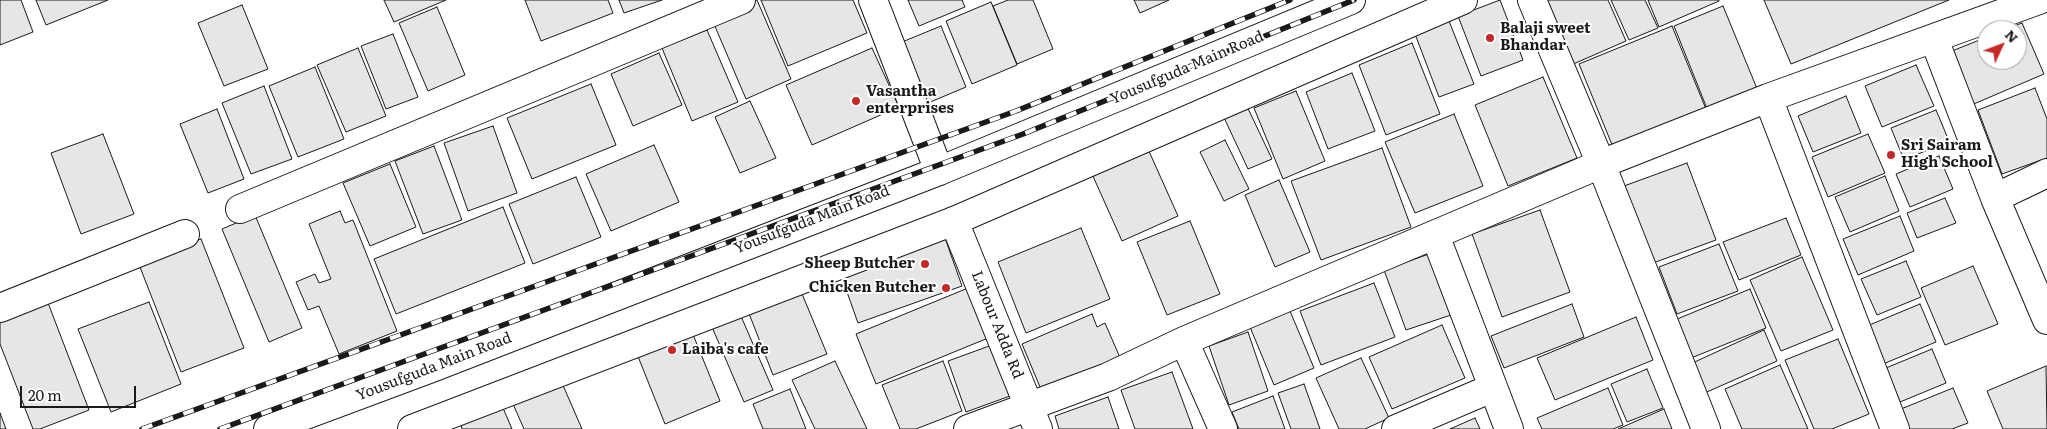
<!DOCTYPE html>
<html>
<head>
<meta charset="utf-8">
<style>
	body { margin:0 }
	#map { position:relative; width:2047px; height:429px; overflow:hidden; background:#fff; font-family:Literata,serif }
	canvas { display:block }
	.north { position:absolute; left:1977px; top:20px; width:50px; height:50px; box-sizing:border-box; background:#fff; border:1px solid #a3a3a3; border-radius:50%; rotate:47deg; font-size:14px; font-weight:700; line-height:20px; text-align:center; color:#1a1a1a }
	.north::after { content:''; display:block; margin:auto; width:18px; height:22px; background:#c62828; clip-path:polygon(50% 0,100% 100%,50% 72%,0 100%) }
	.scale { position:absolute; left:20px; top:386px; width:116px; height:22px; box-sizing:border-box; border:2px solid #1a1a1a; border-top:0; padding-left:6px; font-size:15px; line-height:18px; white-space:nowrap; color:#1a1a1a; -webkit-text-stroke:4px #fff; paint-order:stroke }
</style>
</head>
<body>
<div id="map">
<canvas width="2047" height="429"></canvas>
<div class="north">N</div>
<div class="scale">20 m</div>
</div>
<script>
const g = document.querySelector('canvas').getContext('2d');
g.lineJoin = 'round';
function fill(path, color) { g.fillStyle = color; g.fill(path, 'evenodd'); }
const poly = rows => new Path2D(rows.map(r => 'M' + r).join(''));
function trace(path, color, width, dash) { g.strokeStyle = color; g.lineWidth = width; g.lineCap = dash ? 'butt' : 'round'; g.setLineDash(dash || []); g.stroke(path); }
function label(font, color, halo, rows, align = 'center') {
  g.font = font + ' Literata,serif'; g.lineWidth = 4; g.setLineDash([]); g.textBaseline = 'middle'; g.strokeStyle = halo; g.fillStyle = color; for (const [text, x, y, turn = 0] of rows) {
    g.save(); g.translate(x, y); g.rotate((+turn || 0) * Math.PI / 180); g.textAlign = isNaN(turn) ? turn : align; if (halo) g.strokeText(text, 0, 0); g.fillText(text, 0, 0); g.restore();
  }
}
const building = poly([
	[0,0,21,0,33,32,0,45,0,0],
	[36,0,108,0,46,25,36,0],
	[384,0,446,0,394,22,384,0],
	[525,0,608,0,613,13,541,41,525,0],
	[619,0,662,0,624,13,619,0],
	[751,0,757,0,791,79,746,99,711,17,751,0],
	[761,0,853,0,867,33,788,66,761,0],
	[908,0,962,0,965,7,919,26,908,0],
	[1008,0,1033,0,1053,49,1017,64,993,6,1008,0],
	[1134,0,1169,0,1140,13,1134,0],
	[1500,0,1523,60,1481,76,1458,16,1500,0],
	[1542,0,1608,0,1626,41,1571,65,1542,0],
	[1611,0,1645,0,1658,28,1629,40,1611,0],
	[1648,0,1719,0,1719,1,1659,27,1648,0],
	[1764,0,1949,0,1791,64,1764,0],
	[991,2,1017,65,972,84,946,21,991,2],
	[242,5,268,69,224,86,198,23,242,5],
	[1723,6,1758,91,1708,111,1674,26,1723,6],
	[437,7,465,75,428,91,399,23,437,7],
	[1449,21,1474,84,1439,97,1415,34,1449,21],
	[2022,23,2044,74,1969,106,1947,53,1987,37,1987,60,2017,60,2017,30,2004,30,2022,23],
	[941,26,966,87,928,103,902,42,941,26],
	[1672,26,1708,114,1615,152,1579,64,1672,26],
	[707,30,738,102,692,121,662,48,707,30],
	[393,34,418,97,386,109,361,46,393,34],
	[1412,43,1440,114,1386,135,1359,65,1412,43],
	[358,48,386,116,346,132,317,65,358,48],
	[872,48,899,107,812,145,786,85,872,48],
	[659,53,682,105,633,126,611,74,659,53],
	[1916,65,1934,106,1882,127,1865,86,1916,65],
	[315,67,344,139,298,157,269,86,315,67],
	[1352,73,1375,131,1328,149,1306,92,1352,73],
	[1543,77,1577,158,1508,186,1475,105,1543,77],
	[591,84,616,145,532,179,507,118,591,84],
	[264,86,292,159,251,174,222,103,264,86],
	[2035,88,2047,119,2047,158,2002,174,1978,110,2035,88],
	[1296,91,1325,161,1283,179,1254,108,1296,91],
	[1846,96,1861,133,1813,152,1798,116,1846,96],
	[1243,98,1272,159,1248,169,1220,109,1243,98],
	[750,101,776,158,740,173,715,117,750,101],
	[217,109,244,179,208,193,180,124,217,109],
	[1936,110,1949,141,1904,160,1891,128,1936,110],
	[1454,114,1483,186,1415,213,1385,142,1454,114],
	[493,126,517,193,468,211,444,143,493,126],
	[103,134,134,214,81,234,51,153,103,134],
	[1868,134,1885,173,1828,197,1812,157,1868,134],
	[1225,140,1249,189,1224,201,1200,152,1225,140],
	[654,145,679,202,611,231,586,174,654,145],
	[434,146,462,220,423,234,395,161,434,146],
	[1382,148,1411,227,1321,260,1291,181,1382,148],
	[1148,149,1178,216,1122,241,1092,174,1148,149],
	[1939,156,1953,189,1910,207,1896,174,1939,156],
	[1687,163,1716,240,1653,263,1624,186,1687,163],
	[390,164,416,227,370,246,343,183,390,164],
	[1885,176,1899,211,1850,232,1835,197,1885,176],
	[576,177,601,237,533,264,509,204,576,177],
	[1279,180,1310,252,1275,267,1245,195,1279,180],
	[1945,198,1956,223,1917,238,1907,213,1945,198],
	[503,207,525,263,396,314,374,259,503,207],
	[1540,210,1570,292,1502,317,1472,234,1540,210],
	[340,211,345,223,353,220,397,331,339,354,319,306,308,310,296,282,315,274,319,283,331,279,309,224,340,211],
	[255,215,302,328,269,342,222,229,255,215],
	[1900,216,1914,251,1858,275,1843,239,1900,216],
	[1786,218,1801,255,1739,280,1723,242,1786,218],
	[1190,221,1220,294,1167,315,1137,242,1190,221],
	[1081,228,1110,299,1026,333,998,262,1081,228],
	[945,238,962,286,858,323,841,275,945,238],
	[201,239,244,348,181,372,138,262,201,239],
	[1719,244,1738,291,1677,314,1659,267,1719,244],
	[1429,254,1451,315,1406,330,1384,270,1429,254],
	[1802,257,1833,330,1781,351,1750,280,1802,257],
	[1906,261,1921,297,1877,315,1861,279,1906,261],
	[1973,266,1998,324,1945,345,1921,288,1973,266],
	[1374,283,1395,337,1321,365,1300,311,1374,283],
	[973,286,993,336,876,384,856,334,973,286],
	[800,289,827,354,773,375,748,311,800,289],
	[1750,289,1766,328,1681,362,1665,324,1750,289],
	[45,295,89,410,40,429,33,429,0,344,0,313,45,295],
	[149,302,181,384,111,412,78,329,149,302],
	[1572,304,1584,337,1504,368,1491,336,1572,304],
	[1920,304,1936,342,1883,364,1867,326,1920,304],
	[1290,311,1314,368,1274,385,1250,327,1290,311],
	[740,314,773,390,744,402,712,327,740,314],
	[1092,314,1097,327,1105,323,1121,360,1043,394,1022,344,1092,314],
	[1636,317,1653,360,1555,400,1537,358,1636,317],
	[1442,325,1465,378,1392,409,1369,357,1442,325],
	[1764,330,1777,361,1700,395,1686,366,1764,330],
	[692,332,720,401,665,424,637,354,692,332],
	[1248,332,1268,391,1229,405,1209,346,1248,332],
	[1838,339,1869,414,1832,429,1814,429,1785,360,1838,339],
	[992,345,1010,396,966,412,948,361,992,345],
	[1932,349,1946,383,1900,402,1886,368,1932,349],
	[1361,358,1389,418,1365,429,1339,429,1316,378,1361,358],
	[835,361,867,429,815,429,792,380,835,361],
	[943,361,962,411,916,429,900,429,882,385,943,361],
	[1780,365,1808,429,1742,429,1725,389,1780,365],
	[2046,366,2047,429,2003,429,1987,391,2046,366],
	[1647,369,1663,408,1627,422,1611,384,1647,369],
	[1172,372,1193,429,1135,429,1121,390,1172,372],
	[562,383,582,429,524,429,513,404,562,383],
	[1304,384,1320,429,1291,429,1278,393,1304,384],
	[1608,388,1623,425,1613,429,1542,429,1537,418,1608,388],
	[1953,388,1968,423,1952,429,1904,429,1896,411,1953,388],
	[790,389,806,429,763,429,753,404,790,389],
	[1273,396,1285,429,1239,429,1232,412,1273,396],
	[1108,397,1119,429,1059,429,1055,416,1108,397],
	[503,408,512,429,462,429,461,425,503,408],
	[1664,409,1672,429,1618,429,1664,409],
	[0,413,6,429,0,429,0,413],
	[1475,418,1480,429,1450,429,1475,418]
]);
fill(building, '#e6e6e6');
trace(building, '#1a1a1a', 1);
const minor = poly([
	[873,0,939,171],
	[1532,0,1601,164,1706,429],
	[1934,39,1995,198,2047,320],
	[1768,98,1895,429],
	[1995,198,2047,173],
	[240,209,741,0],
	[954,221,1038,429],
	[1435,235,1509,429],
	[0,308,185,234],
	[968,429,1108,377,1184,341],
	[1223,429,1184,341,1601,164,1768,98,2039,0],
	[1396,429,1492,388]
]);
const major = poly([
	[268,429,432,368,939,171,1351,0],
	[412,429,954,221,1463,0]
]);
trace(minor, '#1a1a1a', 30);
trace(major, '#1a1a1a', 30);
trace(minor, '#fff', 28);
trace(major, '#fff', 28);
const rail = poly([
	[142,429,1016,111,1290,0],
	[220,429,1023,134,1354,0]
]);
trace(rail, '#1a1a1a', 5.5);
trace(rail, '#fff', 4, [11]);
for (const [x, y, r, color] of [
	[1490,38,5,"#c62828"],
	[856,101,5,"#c62828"],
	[1891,155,5,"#c62828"],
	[925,264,5,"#c62828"],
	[946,288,5,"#c62828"],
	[672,350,5,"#c62828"]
]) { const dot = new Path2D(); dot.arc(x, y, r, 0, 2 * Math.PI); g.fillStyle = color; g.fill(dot); trace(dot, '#fff', 2); }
label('bold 15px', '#1a1a1a', '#fff', [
	["Balaji sweet",1500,29],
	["Bhandar",1500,46],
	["Vasantha",866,92],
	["enterprises",866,109],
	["Sri Sairam",1901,146],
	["High School",1901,163],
	["Sheep Butcher",915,264,"right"],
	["Chicken Butcher",936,288,"right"],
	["Laiba's cafe",682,350]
], 'left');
label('15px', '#1a1a1a', '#fff', [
	["Yousufguda Main Road",1187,68,-23],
	["Yousufguda Main Road",812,220,-21],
	["Labour Adda Rd",997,325,68],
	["Yousufguda Main Road",434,367,-21]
]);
</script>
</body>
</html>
